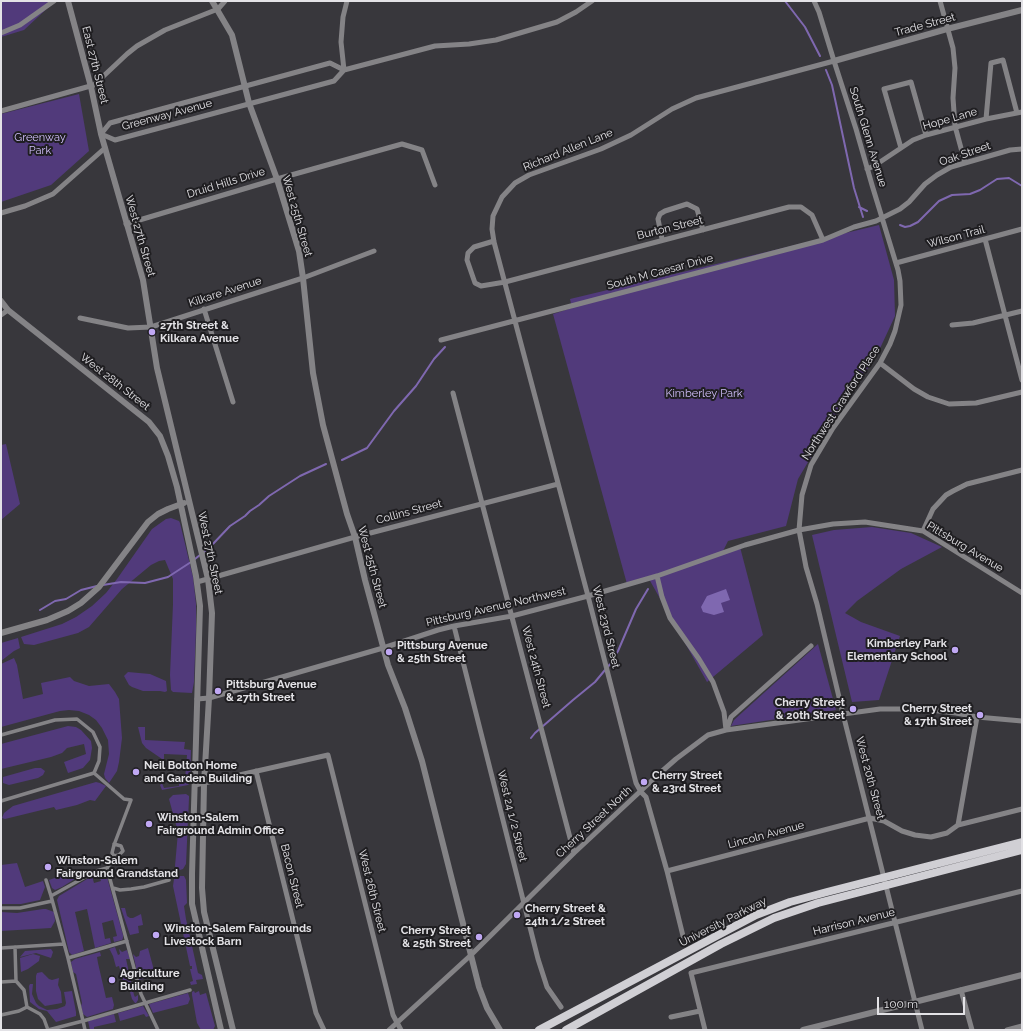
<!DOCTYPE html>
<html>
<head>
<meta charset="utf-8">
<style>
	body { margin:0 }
	#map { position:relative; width:1023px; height:1031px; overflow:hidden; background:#38373c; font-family:Raleway,sans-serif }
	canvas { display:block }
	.frame { position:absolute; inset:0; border:2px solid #e3e2e6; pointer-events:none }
	.scale { position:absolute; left:877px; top:997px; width:88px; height:18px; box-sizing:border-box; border:2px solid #e3e2e6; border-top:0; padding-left:5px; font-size:12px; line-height:14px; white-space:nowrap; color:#e3e2e6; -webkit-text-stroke:3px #1f1e21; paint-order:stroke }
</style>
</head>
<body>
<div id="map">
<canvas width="1023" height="1031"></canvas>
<div class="frame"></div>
<div class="scale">100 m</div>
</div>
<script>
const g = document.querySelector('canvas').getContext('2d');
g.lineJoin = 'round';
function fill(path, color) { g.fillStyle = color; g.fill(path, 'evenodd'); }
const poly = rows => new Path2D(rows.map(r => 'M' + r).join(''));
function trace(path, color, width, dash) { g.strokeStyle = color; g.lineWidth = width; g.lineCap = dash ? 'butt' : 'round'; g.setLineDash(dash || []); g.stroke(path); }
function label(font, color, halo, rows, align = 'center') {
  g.font = font + ' Raleway,sans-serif'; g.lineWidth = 4; g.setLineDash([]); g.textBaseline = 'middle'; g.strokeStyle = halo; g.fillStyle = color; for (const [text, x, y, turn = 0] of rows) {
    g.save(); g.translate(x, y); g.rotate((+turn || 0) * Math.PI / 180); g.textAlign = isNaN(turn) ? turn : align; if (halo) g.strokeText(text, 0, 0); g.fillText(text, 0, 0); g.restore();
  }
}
fill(poly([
	[1,1,47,1,53,3,24,30,1,37],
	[79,94,89,151,51,185,1,202,1,114],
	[879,225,894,280,895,316,876,357,846,398,798,479,786,526,728,541,723,551,740,547,763,635,707,682,649,579,627,584,553,314,572,308,570,299],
	[6,444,20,504,1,520,1,445],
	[171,518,179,521,180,523,193,577,196,604,196,629,194,682,192,693,173,692,171,690,170,675,173,604,173,579,165,560,159,561,151,565,122,589,89,627,78,633,34,645,24,644,21,637,62,624,76,617,92,606,106,593,117,579,152,529,166,519],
	[872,527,911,533,942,547,901,569,857,601,845,613,861,622,900,636,879,700,852,702,812,535,834,530],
	[18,638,20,648,14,651,1,661,1,643],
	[818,644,836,710,731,726,734,720],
	[14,658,17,665,23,699,43,694,41,683,70,677,74,681,89,686,109,684,115,692,119,699,122,738,119,762,117,771,109,783,105,778,104,774,109,754,108,740,102,728,96,720,89,715,79,711,69,710,60,711,1,727,1,664],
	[128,672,150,674,166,681,167,691,165,692,160,691,143,691,132,687,129,685,124,676],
	[68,726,76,727,81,730,91,741,92,748,90,760,83,768,68,773,64,762,86,754,84,744,67,748,62,753,51,757,1,769,1,744],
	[138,727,145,727,145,740,185,742,184,749,191,750,190,783,188,785,162,790,160,785,162,783,164,788,179,786,179,781,185,780,187,755,164,754,164,759,162,759,146,748,142,743],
	[35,768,41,768,45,771,43,775,38,778,9,785,3,783,3,777],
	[96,782,100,783,106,786,95,801,90,800,77,805,56,810,54,807,5,819,2,818,4,813,13,806],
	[186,794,189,796,189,798,186,864,183,869,177,871,175,866,178,832,169,799,173,795],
	[17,863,25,887,43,881,45,887,40,900,21,904,1,904,1,865],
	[77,872,78,877,62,887,55,890,52,888,49,880,66,874,67,876],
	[99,872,105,875,107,877,123,935,123,938,122,940,114,942,113,937,117,936,113,920,102,923,105,939,110,938,111,943,95,948,87,909,75,912,84,951,72,955,69,952,57,900,59,896,92,876,94,883,101,881,98,873,92,876],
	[180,876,184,876,186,880,187,903,184,906,186,919,198,973,202,975,203,979,196,980,197,984,191,985,190,982,193,981,190,969,192,969,192,966,190,966,173,886,174,879],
	[121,908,125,908,127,916,130,918,133,918,141,914,143,925,138,926,139,933,130,935],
	[43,909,46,909,54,912,55,921,51,928,1,931,1,912,17,913],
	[115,947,118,955,120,954,119,949,122,952,127,950,130,959,126,959,134,995,135,997,138,995,138,1000,136,1003,135,1003,132,999,128,985,124,984,119,966,116,967,113,956,110,950,109,949],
	[148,948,155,974,150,975,150,977,139,980,133,954,136,957,139,956,140,951],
	[51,949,53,952,51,958,36,953,20,957,25,951],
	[100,952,101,956,97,957,98,963,106,998,112,997,114,1005,113,1009,87,1017,83,1014,81,1006,82,1003,76,974,73,972,71,962,75,959],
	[33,954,40,956,39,961,28,969,21,972,20,958],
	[42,972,49,979,52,980,59,978,58,985,61,992,62,1003,45,1006,38,999,36,991,36,976,37,973],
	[30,984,33,984,32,994,36,1003,39,1006,47,1010,57,1009,65,1006,66,1003,64,992,72,991,76,1012,76,1016,56,1022,47,1011,39,1009,30,1002,29,986],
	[194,991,195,993,199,991,200,995,206,993,215,1026,213,1030,201,1030,197,1023,192,995,192,992],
	[188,993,190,999,188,1004,153,1013,149,1004],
	[143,1006,149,1016,146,1017,144,1014,120,1021,118,1013],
	[114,1014,116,1022,94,1027,94,1029,90,1030,88,1021]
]), '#513a7b');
fill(poly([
	[726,589,730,600,721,603,724,612,714,615,703,612,701,607,707,596]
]), '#7f68b0');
trace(poly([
	[785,1,805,27,820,56],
	[826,70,832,85,854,188,863,217],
	[859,207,867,211],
	[900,225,905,227,910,226,918,222,939,201,952,195,970,194,980,190,997,179,1009,178,1022,186],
	[342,460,367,448,394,411,416,386,434,359,445,347],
	[195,559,211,546,230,526,245,516,250,511,259,505,269,496,300,476,326,464],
	[103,585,121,582,145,583,168,577,191,562],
	[40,610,55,601,66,599,81,590,97,586],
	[608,667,618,651,636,609,648,589],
	[531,738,535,733,573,700,595,682,605,670]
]), '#7f68b0', 2);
trace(poly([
	[1,735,55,720,77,719,93,732,100,747,99,761,94,773],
	[1,801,94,773,124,799,131,800,114,845,112,853,114,856,112,860],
	[114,844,121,846,123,851,119,855,114,856],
	[111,863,107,868,141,994,158,1030],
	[46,880,51,896],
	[113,888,120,890,131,889,144,887,169,880],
	[1,908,20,908,52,901],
	[127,941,68,958,83,1021,190,990],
	[15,947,16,981,24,990,27,1007,40,1014,44,1019,48,1030],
	[1,948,64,944],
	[68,958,51,896,96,871,107,868],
	[1,982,16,981],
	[1,1015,19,1011,27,1007],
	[48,1030,83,1021,85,1030]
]), '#848386', 3.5);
trace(poly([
	[814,1,819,12,834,61,856,129,872,185,898,270,900,281,901,305,895,331,890,344,880,363,833,428,811,465,802,495,799,530,806,567,817,604,843,714,922,1030],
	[940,1,953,48,955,68,953,98,955,126,965,163],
	[1,33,20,25,54,1],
	[344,70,330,63,110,123,101,134,115,140,334,81,344,70,435,46,469,44,496,40,557,22,576,12,592,1],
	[344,70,341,42,343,17,347,1],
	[1,111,94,85,127,54,137,46,165,30,218,9,225,1],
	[986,119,991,63,1003,60,1017,113],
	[901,148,884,89,911,82,926,135],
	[867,169,874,166,913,140,926,135,986,119,1022,112],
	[1,213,25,206,53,194,105,148],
	[126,224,277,179,402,144,422,150,435,185],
	[662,239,658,219,660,214,665,211,687,204,697,209,703,230],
	[985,239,1022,380],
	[494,241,474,247,468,253,467,260,475,283,481,286,505,282,789,207,801,207,812,215,823,240],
	[896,263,1022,229],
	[204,309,233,402],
	[1,315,8,310],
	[80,318,128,328,151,327,303,278,374,251],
	[952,325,973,323,1022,311],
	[441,340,823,240,854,227,876,221,900,209,909,202,925,184,937,175,951,167,1010,150,1022,149],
	[880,363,914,389,928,397,949,404,976,403,1022,392],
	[453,393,574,853],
	[923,531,933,509,946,495,953,491,967,484,1022,470],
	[657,576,662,597,670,618,699,659,713,682,724,712,726,730],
	[197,582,355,537,558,484],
	[454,626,538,959,547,987,561,1007],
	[197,699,209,698,383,648,438,630,454,626,512,616,588,596,657,576,745,545,799,530,833,524,865,522,923,531,1022,593],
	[727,729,731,717,811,646],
	[256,771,316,1013,324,1030],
	[195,785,328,755,393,1015,401,1030],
	[958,825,977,717],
	[667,871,870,818,884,821,902,831,915,835,931,837,947,833,958,825,1022,809],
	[683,936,667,871,646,797,641,792,636,783,588,596,494,242,492,229,493,216,502,197,515,183,529,175,601,149,631,135,672,109,696,98,834,61],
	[961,990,972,1030],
	[671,1017,700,1011],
	[389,1030,471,955,574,853,660,773,676,759,708,735,726,730,880,709,921,709,956,713,977,717,1022,721],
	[705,1030,691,973,1022,891],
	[1007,1030,1022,1026]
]), '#848386', 5);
trace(poly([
	[68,1,91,87,101,134,143,280,157,368,208,579,212,613,209,698,204,784,202,888,204,912,233,1030],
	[212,1,232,35,249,103,277,179,299,251,303,278,313,373,323,425,347,514,355,537,365,580,388,665,405,708,422,761,479,987,487,1008,500,1030],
	[834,61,947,29,1022,10],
	[1,301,8,310,149,422,160,436,168,456,177,487,196,576,200,606,192,874,192,904,221,1030],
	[1,633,47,620,68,611,81,603,99,587,148,522,158,514,168,509,184,503],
	[803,1030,1022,975]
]), '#848386', 6);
trace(poly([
	[539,1030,756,915,790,902,827,892,1022,842],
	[566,1030,721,944,774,918,818,903,1022,850]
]), '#d0cfd4', 8);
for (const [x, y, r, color] of [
	[152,332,4,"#c0a8f4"],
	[955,650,4,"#c0a8f4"],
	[389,652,4,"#c0a8f4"],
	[218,691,4,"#c0a8f4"],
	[853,709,4,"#c0a8f4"],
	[980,715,4,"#c0a8f4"],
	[136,772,4,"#c0a8f4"],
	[644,782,4,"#c0a8f4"],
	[149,824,4,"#c0a8f4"],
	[48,867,4,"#c0a8f4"],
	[517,915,4,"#c0a8f4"],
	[156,935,4,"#c0a8f4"],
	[479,937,4,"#c0a8f4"],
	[112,980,4,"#c0a8f4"]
]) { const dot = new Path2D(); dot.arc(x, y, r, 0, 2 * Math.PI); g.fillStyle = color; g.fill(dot); trace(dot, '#1f1e21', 1.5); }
label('11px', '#e3e2e6', '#1f1e21', [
	["Trade Street",925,25,-15],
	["East 27th Street",95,65,76],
	["Greenway Avenue",167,115,-15],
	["Hope Lane",950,119,-16],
	["South Glenn Avenue",868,137,73],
	["Richard Allen Lane",568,150,-22],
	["Oak Street",965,154,-19],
	["Druid Hills Drive",226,183,-17],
	["West 25th Street",297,216,74],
	["Burton Street",670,228,-14],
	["West 27th Street",140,236,74],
	["Wilson Trail",956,237,-15],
	["South M Caesar Drive",660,272,-15],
	["Kilkare Avenue",225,292,-18],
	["West 28th Street",115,382,38],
	["Northwest Crawford Place",841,403,-57],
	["Collins Street",409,512,-15],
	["Pittsburg Avenue",965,547,31],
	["West 27th Street",210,553,78],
	["West 25th Street",372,567,75],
	["Pittsburg Avenue Northwest",496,607,-13],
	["West 23rd Street",606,627,76],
	["West 24th Street",536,667,75],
	["West 20th Street",870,778,75],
	["West 24 1/2 Street",512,816,76],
	["Cherry Street North",594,822,-43],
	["Lincoln Avenue",766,835,-15],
	["Bacon Street",292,876,76],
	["West 26th Street",372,891,76],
	["University Parkway",723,922,-27],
	["Harrison Avenue",854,922,-14]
]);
label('11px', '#d2c0fc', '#1f1e21', [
	["Greenway",40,138],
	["Park",40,151],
	["Kimberley Park",704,394]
]);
label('bold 11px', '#e3e2e6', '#1f1e21', [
	["27th Street &",160,326],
	["Kilkara Avenue",160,339],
	["Kimberley Park",947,644,"right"],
	["Elementary School",947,657,"right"],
	["Pittsburg Avenue",397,646],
	["& 25th Street",397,659],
	["Pittsburg Avenue",226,685],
	["& 27th Street",226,698],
	["Cherry Street",845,703,"right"],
	["& 20th Street",845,716,"right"],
	["Cherry Street",972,709,"right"],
	["& 17th Street",972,722,"right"],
	["Neil Bolton Home",144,766],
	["and Garden Building",144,779],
	["Cherry Street",652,776],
	["& 23rd Street",652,789],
	["Winston-Salem",157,818],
	["Fairground Admin Office",157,831],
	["Winston-Salem",56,861],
	["Fairground Grandstand",56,874],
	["Cherry Street &",525,909],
	["24th 1/2 Street",525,922],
	["Winston-Salem Fairgrounds",164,929],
	["Livestock Barn",164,942],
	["Cherry Street",471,931,"right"],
	["& 25th Street",471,944,"right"],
	["Agriculture",120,974],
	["Building",120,987]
], 'left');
</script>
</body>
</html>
